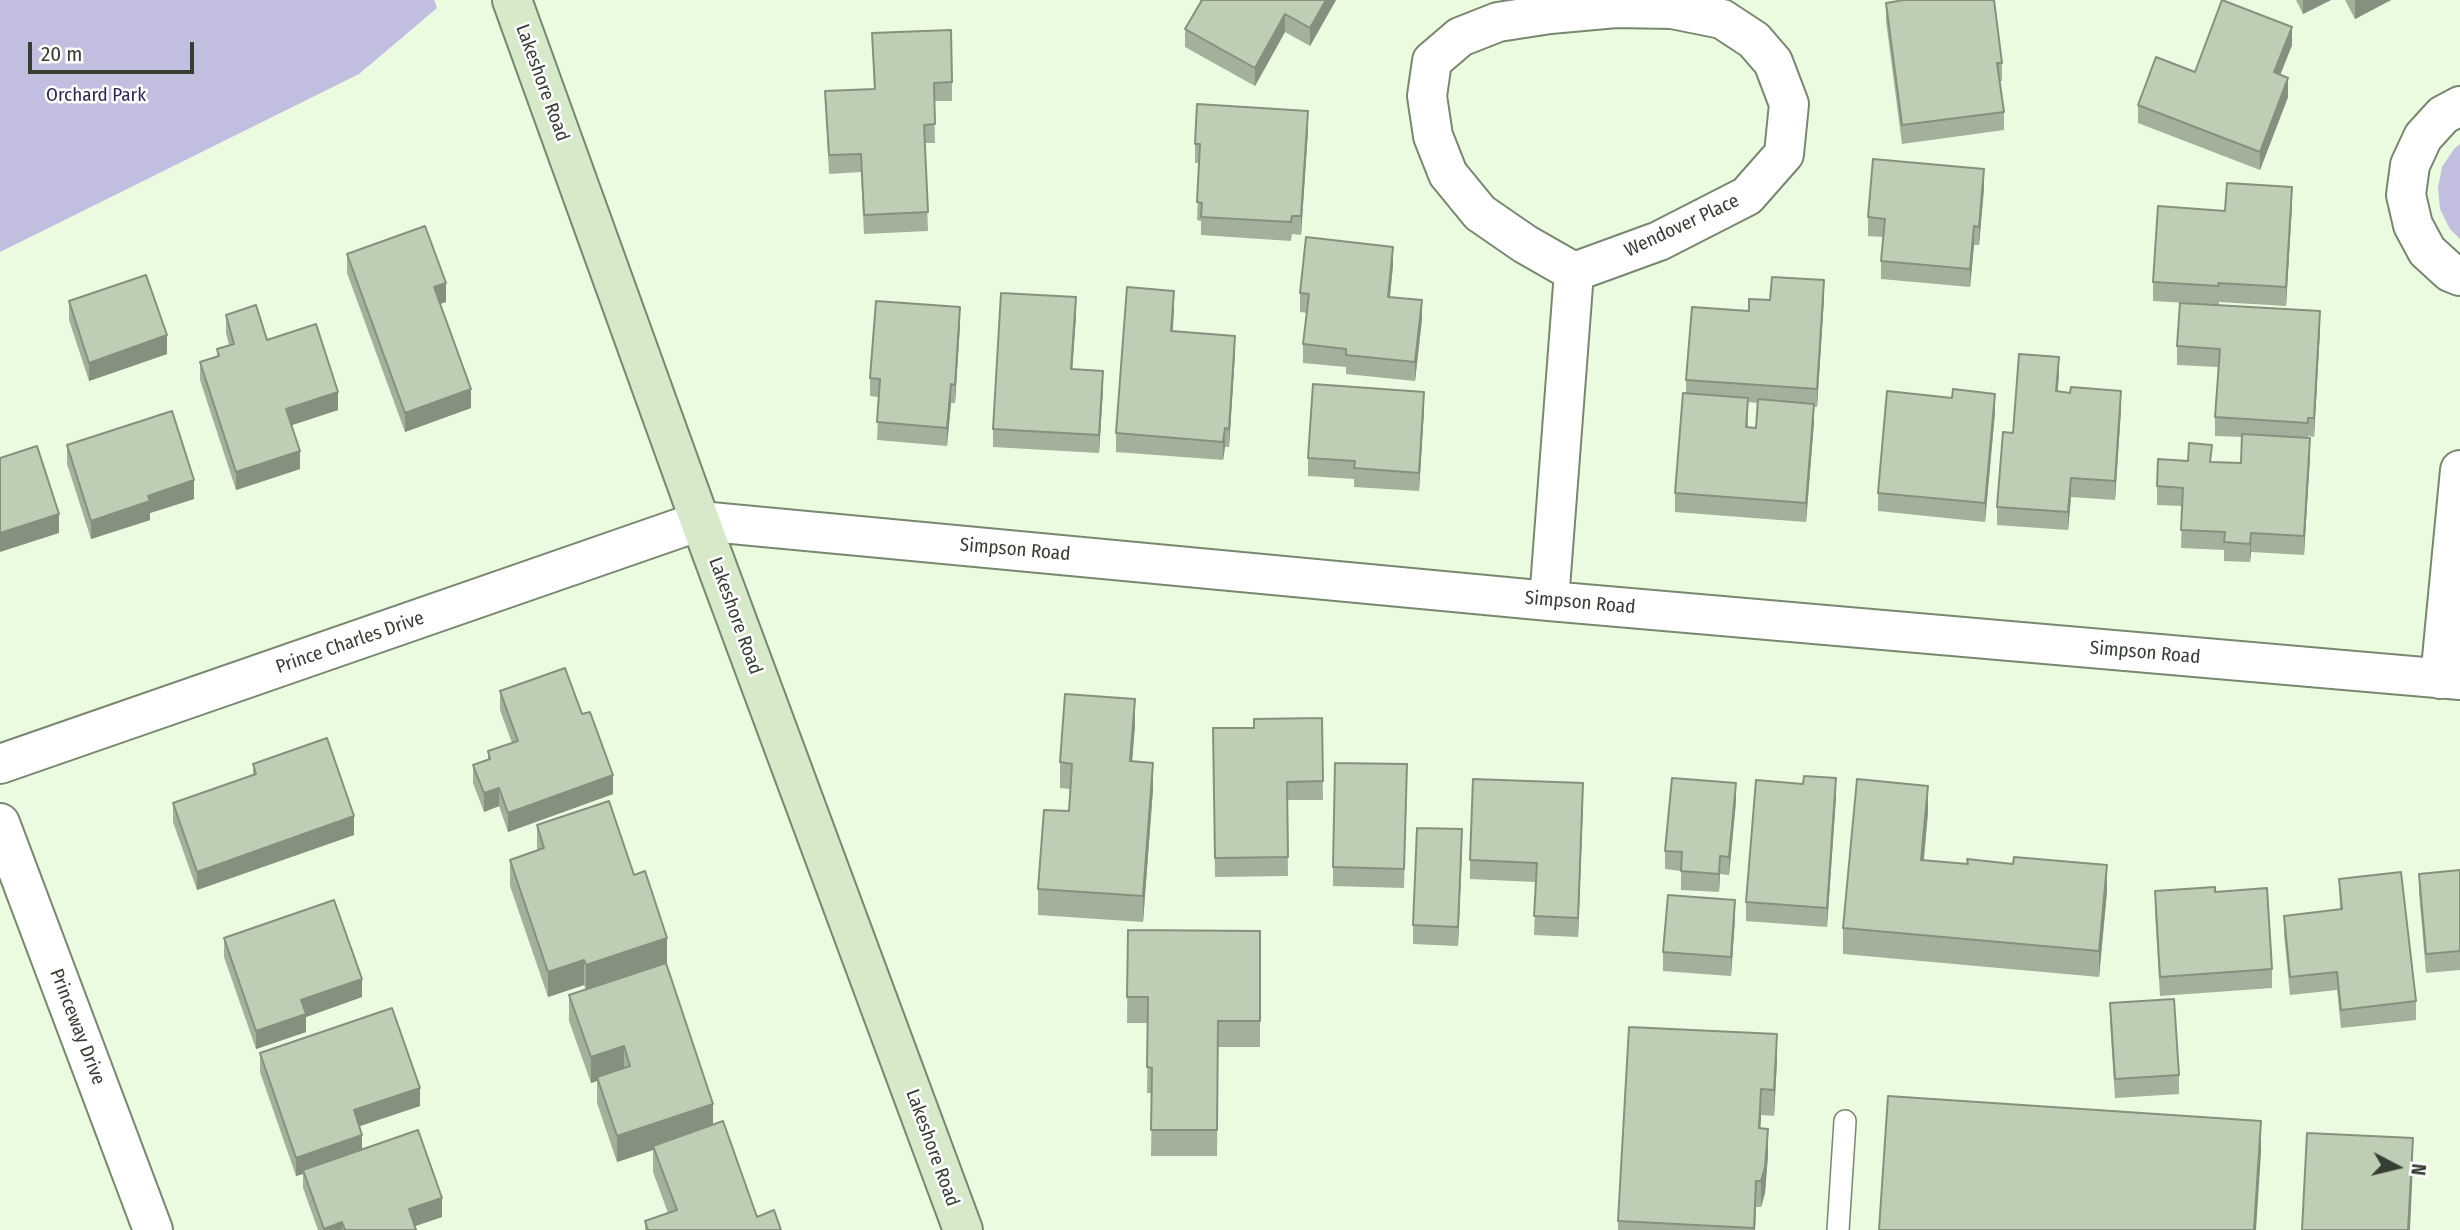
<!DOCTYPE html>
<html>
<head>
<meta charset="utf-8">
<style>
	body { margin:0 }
	#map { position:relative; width:2460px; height:1230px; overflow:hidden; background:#eafbe0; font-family:"Fira Sans Condensed",sans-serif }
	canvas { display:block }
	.north { position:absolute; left:2362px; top:1132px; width:70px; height:70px; -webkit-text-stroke:5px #fff; paint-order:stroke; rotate:97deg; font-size:19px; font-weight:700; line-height:28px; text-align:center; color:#363d33 }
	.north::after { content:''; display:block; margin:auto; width:24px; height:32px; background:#363d33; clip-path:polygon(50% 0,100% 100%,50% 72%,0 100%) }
	.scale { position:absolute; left:28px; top:42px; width:166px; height:32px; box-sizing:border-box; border:4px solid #363d33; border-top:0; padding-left:9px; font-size:21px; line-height:24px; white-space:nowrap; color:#363d33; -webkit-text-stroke:5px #fff; paint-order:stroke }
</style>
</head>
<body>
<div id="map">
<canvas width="2460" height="1230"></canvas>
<div class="north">N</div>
<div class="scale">20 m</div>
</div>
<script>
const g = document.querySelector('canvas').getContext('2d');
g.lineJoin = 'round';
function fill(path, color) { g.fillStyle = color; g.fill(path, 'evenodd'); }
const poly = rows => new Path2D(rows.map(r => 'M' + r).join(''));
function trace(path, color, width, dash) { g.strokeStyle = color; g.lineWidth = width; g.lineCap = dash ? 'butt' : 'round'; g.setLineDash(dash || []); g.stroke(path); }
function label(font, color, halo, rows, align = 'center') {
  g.font = font + ' "Fira Sans Condensed",sans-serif'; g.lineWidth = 5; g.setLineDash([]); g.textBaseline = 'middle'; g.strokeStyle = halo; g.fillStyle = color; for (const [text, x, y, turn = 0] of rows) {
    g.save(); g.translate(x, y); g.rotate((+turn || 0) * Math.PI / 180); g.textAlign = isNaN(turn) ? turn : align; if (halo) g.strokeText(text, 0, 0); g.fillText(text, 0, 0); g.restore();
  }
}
fill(poly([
	[0,0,434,0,437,8,359,74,0,252],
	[2460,144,2460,239,2450,229,2440,209,2438,188,2442,167,2454,149]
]), '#c2bedf');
const service = poly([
	[1838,1230,1845,1121]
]);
const minor = poly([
	[1616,8,1672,9,1722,19,1754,40,1773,62,1789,104,1784,154,1747,196,1659,241,1574,272,1525,244,1480,213,1448,174,1433,136,1427,96,1432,61,1460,37,1498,22,1550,14,1616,8],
	[2460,106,2443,115,2423,137,2410,165,2406,195,2413,225,2427,251,2450,272,2460,276],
	[1549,601,1574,272],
	[2440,679,2460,470],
	[0,764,700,521,1549,601,2460,680],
	[0,823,153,1230]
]);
const secondary = poly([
	[512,0,700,521,963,1230]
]);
trace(service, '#788770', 24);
trace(minor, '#788770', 42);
trace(secondary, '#788770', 42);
trace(service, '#fff', 21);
trace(minor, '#fff', 38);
trace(secondary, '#d6e9c9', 38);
fill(poly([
	[1200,0,1336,0,1310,46,1285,32,1255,86,1185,47,1185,29,1200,2],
	[2296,0,2331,0,2303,14],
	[2345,0,2391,0,2355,19],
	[1886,3,2002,63,2002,81,1999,81,2004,112,2004,130,1902,144,1886,21],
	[872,33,952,82,952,101,934,101,935,143,925,143,928,231,864,234,861,172,829,174,825,91,874,89],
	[2292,45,2280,75,2288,97,2260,170,2138,123,2138,105,2195,72],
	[1308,130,1301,235,1292,234,1291,241,1201,235,1201,221,1197,220,1199,163,1195,163,1195,144],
	[1984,188,1979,245,1974,245,1970,287,1881,279,1881,261,1883,237,1868,236,1868,217],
	[2292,205,2286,306,2219,302,2219,305,2153,301,2153,282],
	[347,254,446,302,440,304,471,408,405,432,347,273],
	[1393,265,1390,297,1422,319,1415,381,1346,374,1346,367,1303,363,1303,344,1307,313,1300,312,1300,293],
	[1824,299,1817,407,1814,407,1814,422,1806,522,1675,512,1675,493,1686,393,1686,380,1749,311,1770,300],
	[1748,402,1758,403,1756,428,1748,427],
	[69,301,167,354,89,381,69,320],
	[1174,309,1173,331,1235,354,1229,447,1225,447,1223,460,1116,452,1116,433],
	[226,315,267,340,338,410,292,425,300,469,236,490,200,380,200,362,217,357,217,349,229,345,226,333],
	[1076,316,1072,369,1103,389,1099,453,993,447,993,429],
	[960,325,955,403,951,403,947,446,877,440,879,397,870,396,870,378],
	[2320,330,2314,437,2308,436,2308,438,2310,456,2304,555,2251,552,2250,562,2224,561,2224,550,2181,548,2182,506,2157,505,2157,486,2212,462,2241,463,2242,437,2215,436,2215,417,2218,367,2177,365,2177,346],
	[2059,376,2057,392,2121,409,2115,500,2071,497,2068,530,1997,525,1997,507,2013,433],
	[1952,398,1995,412,1985,522,1878,511,1878,493],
	[1424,410,1419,491,1354,487,1354,479,1308,476,1308,458],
	[67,445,194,499,150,513,150,520,91,539,67,464],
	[500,691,613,794,508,832,499,806,484,812,473,783,473,765,488,759,488,751,512,743,500,710],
	[1322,718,1323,800,1287,800,1288,876,1215,877,1213,728,1254,728],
	[1135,725,1132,761,1153,789,1143,922,1038,915,1038,889,1069,811,1070,789,1060,788,1060,762],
	[253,764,354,835,197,890,173,822,173,803,253,775],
	[1407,783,1404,888,1333,886,1333,867],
	[1803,784,1836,797,1827,927,1746,921,1746,902],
	[1736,801,1729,875,1720,874,1719,892,1681,890,1681,871,1665,869,1665,851],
	[1583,802,1578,937,1534,935,1536,882,1470,879,1470,860],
	[1928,812,1924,860,2107,891,2099,977,1843,954,1843,928],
	[537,825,634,875,667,964,666,964,713,1124,757,1217,781,1230,645,1230,645,1221,668,1213,653,1172,653,1150,617,1162,597,1103,597,1081,591,1083,569,1021,569,995,586,990,584,985,548,997,510,886,510,860,537,851],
	[1462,848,1458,946,1413,944,1413,925],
	[2460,870,2460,970,2426,973,2419,893,2419,874],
	[2339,879,2416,1001,2416,1020,2341,1028,2337,990,2290,995,2284,934,2284,916,2340,909],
	[2155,891,2272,969,2272,988,2160,996,2155,910],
	[1735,918,1731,976,1663,971,1663,952],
	[1128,930,1260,931,1260,1047,1218,1047,1217,1156,1151,1156,1152,1093,1147,1093,1148,1023,1127,1023],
	[224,938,362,997,306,1017,306,1032,256,1049,224,957],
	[2110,1003,2179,1075,2179,1094,2115,1098,2110,1022],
	[260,1053,420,1106,360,1126,362,1149,442,1217,415,1226,416,1230,318,1230,303,1188,303,1174,296,1176,260,1072],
	[1777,1060,1774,1116,1761,1115,1760,1128,1768,1155,1765,1193,1761,1207,1756,1207,1755,1230,1618,1230,1618,1221]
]), '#a3b19c');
fill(poly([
	[1326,0,1336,0,1310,46,1310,28],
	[2303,0,2331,0,2303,14],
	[2355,0,2391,0,2355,19],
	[1285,14,1285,32,1255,86,1255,68],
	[2292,27,2292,45,2274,91,2274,72],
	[2288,78,2288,97,2260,170,2260,152],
	[1308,111,1308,130,1301,235,1301,216],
	[1984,169,1984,188,1979,245,1979,227],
	[2292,187,2292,205,2286,306,2286,287],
	[1974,226,1974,245,1970,287,1970,269],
	[1393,247,1393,265,1388,315,1388,297],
	[1824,280,1824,299,1817,407,1817,389],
	[446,283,446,302,434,306,434,287],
	[1174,291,1174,309,1171,349,1171,331],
	[1076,297,1076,316,1071,388,1071,369],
	[1422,300,1422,319,1415,381,1415,362],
	[960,307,960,325,955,403,955,385],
	[2320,311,2320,330,2314,437,2314,418],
	[167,335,167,354,89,381,89,363],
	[1235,336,1235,354,1229,447,1229,429],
	[2059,357,2059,376,2056,410,2056,391],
	[1103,371,1103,389,1099,453,1099,435],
	[951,384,951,403,947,446,947,428],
	[471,389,471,408,405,432,405,413],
	[2121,391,2121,409,2115,500,2115,481],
	[338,392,338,410,286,427,286,409],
	[1424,392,1424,410,1419,491,1419,473],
	[1995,394,1995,412,1985,522,1985,503],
	[1814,404,1814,422,1806,522,1806,503],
	[1225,428,1225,447,1223,460,1223,442],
	[2310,438,2310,456,2304,555,2304,536],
	[300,451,300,469,236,490,236,472],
	[2071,478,2071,497,2068,530,2068,512],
	[194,480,194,499,150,513,150,520,91,539,91,521,148,496],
	[59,514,59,533,0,552,0,533],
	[2251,533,2251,552,2250,562,2250,544],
	[1135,699,1135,725,1130,787,1130,761],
	[1153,763,1153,789,1143,922,1143,896],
	[613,775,613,794,508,832,508,813],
	[1836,778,1836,797,1827,927,1827,908],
	[1583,783,1583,802,1578,937,1578,918],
	[1736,783,1736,801,1729,875,1729,857],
	[1928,786,1928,812,1921,886,1921,860],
	[499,788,499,806,484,812,484,793],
	[354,816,354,835,197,890,197,872],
	[1462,829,1462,848,1458,946,1458,927],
	[1720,856,1720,874,1719,892,1719,874],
	[2107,865,2107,891,2099,977,2099,951],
	[1735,900,1735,918,1731,976,1731,957],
	[667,938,667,964,586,991,586,965],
	[584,960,584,985,548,997,548,972],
	[362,979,362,997,306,1017,306,1032,256,1049,256,1031,301,1000],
	[1777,1034,1777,1060,1774,1116,1774,1090],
	[624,1046,624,1072,597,1077,597,1081,591,1083,591,1057],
	[420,1088,420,1106,354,1128,354,1110],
	[1761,1089,1761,1115,1759,1154,1759,1128],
	[713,1104,713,1130,653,1146,653,1150,617,1162,617,1136],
	[2261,1121,2261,1153,2256,1230,2254,1230],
	[1768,1129,1768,1155,1765,1193,1761,1207,1761,1181],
	[362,1135,362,1154,303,1170,303,1174,296,1176,296,1158],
	[2413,1138,2413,1164,2410,1230,2408,1230],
	[1756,1181,1756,1207,1755,1230,1754,1230],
	[442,1198,442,1217,409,1228,409,1209],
	[342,1222,342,1230,324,1230,324,1229]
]), '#85907f');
const building = poly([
	[1202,0,1326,0,1310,28,1285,14,1255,68,1185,29,1202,0],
	[1904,0,1994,0,2002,63,1997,63,2004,112,1902,125,1886,3,1904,0],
	[2222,0,2292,27,2274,72,2288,78,2260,152,2138,105,2156,57,2195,72,2222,0],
	[951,30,952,82,934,83,935,124,924,125,928,212,864,215,861,154,829,155,825,91,875,89,872,33,951,30],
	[1197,104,1308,111,1301,216,1292,216,1291,222,1201,217,1202,203,1197,202,1200,144,1195,144,1197,104],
	[1873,159,1984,169,1979,227,1974,226,1970,269,1881,261,1885,219,1868,217,1873,159],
	[2227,183,2292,187,2286,287,2218,283,2219,286,2153,282,2158,206,2225,211,2227,183],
	[425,226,446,283,434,287,471,389,405,413,347,254,425,226],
	[1306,237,1393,247,1388,297,1422,300,1415,362,1346,355,1346,349,1303,344,1309,294,1300,293,1306,237],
	[146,275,167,335,89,363,69,301,146,275],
	[1772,277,1824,280,1817,389,1686,380,1692,307,1749,311,1749,299,1770,300,1772,277],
	[1127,287,1174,291,1171,331,1235,336,1229,429,1225,428,1223,442,1116,433,1127,287],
	[1001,293,1076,297,1071,369,1103,371,1099,435,993,429,1001,293],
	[876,301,960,307,955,385,951,384,947,428,877,422,880,379,870,378,876,301],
	[2180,303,2320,311,2314,418,2308,418,2308,423,2215,417,2220,349,2177,346,2180,303],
	[256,305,267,340,316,324,338,392,286,409,300,451,236,472,200,362,219,356,217,349,234,344,226,315,256,305],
	[2019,354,2059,357,2056,391,2070,393,2071,387,2121,391,2115,481,2071,478,2068,512,1997,507,2003,432,2013,433,2019,354],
	[1313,384,1424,392,1419,473,1354,468,1355,461,1308,458,1313,384],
	[1953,389,1995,394,1985,503,1878,493,1887,391,1952,398,1953,389],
	[1683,393,1748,398,1746,427,1756,428,1758,399,1814,404,1806,503,1675,493,1683,393],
	[172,411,194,480,148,496,150,501,91,521,67,445,172,411],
	[2242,434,2310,438,2304,536,2251,533,2250,544,2224,542,2225,532,2181,530,2183,488,2157,486,2158,459,2188,461,2189,443,2212,445,2210,462,2241,463,2242,434],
	[37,446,59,514,0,533,0,458,37,446],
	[565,668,582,714,590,712,613,775,508,813,499,788,484,793,473,765,490,759,488,751,518,741,500,691,565,668],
	[1065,694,1135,699,1130,761,1153,763,1143,896,1038,889,1044,810,1069,811,1072,764,1060,762,1065,694],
	[1322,718,1323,781,1287,782,1288,857,1215,858,1213,728,1254,728,1254,719,1322,718],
	[327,738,354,816,197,872,173,803,256,774,253,764,327,738],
	[1335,763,1407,764,1404,869,1333,867,1335,763],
	[1804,776,1836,778,1827,908,1746,902,1756,780,1803,784,1804,776],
	[1672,778,1736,783,1729,857,1720,856,1719,874,1681,871,1682,852,1665,851,1672,778],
	[1473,779,1583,783,1578,918,1534,916,1537,863,1470,860,1473,779],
	[1857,779,1928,786,1921,860,1968,864,1967,859,2013,864,2014,857,2107,865,2099,951,1843,928,1857,779],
	[609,801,634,875,645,871,667,938,586,965,584,960,548,972,510,860,544,848,537,825,609,801],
	[1417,828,1462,829,1458,927,1413,925,1417,828],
	[2460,870,2460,951,2426,954,2419,874,2460,870],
	[2401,872,2416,1001,2341,1010,2337,972,2290,977,2284,916,2342,909,2339,879,2401,872],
	[2215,887,2215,892,2267,888,2272,969,2160,977,2155,891,2215,887],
	[1668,895,1735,900,1731,957,1663,952,1668,895],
	[334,900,362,979,301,1000,306,1014,256,1031,224,938,334,900],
	[1128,930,1260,931,1260,1021,1218,1021,1217,1130,1151,1130,1152,1068,1147,1067,1148,997,1127,997,1128,930],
	[666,963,713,1104,617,1136,597,1077,630,1066,624,1046,591,1057,569,995,666,963],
	[2174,999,2179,1075,2115,1079,2110,1003,2174,999],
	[392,1008,420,1088,354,1110,362,1135,296,1158,260,1053,392,1008],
	[1629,1027,1777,1034,1774,1090,1761,1089,1759,1128,1768,1129,1765,1167,1761,1181,1756,1181,1754,1228,1618,1221,1629,1027],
	[1888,1096,2261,1121,2254,1230,1879,1230,1888,1096],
	[723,1121,757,1217,774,1210,781,1230,648,1230,645,1221,677,1210,653,1146,723,1121],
	[418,1130,442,1198,409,1209,416,1230,345,1230,342,1222,324,1229,303,1170,418,1130],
	[2307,1133,2413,1138,2408,1230,2302,1230,2307,1133]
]);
fill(building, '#beceb5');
trace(building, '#85907f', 2);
label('19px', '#363d33', '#fff', [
	["Lakeshore Road",542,83,70],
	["Wendover Place",1682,226,-25],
	["Simpson Road",1015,550,5],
	["Simpson Road",1580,603,5],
	["Lakeshore Road",735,616,70],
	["Prince Charles Drive",350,643,-19],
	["Simpson Road",2145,653,5],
	["Princeway Drive",77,1027,69],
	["Lakeshore Road",932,1148,70]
]);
label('19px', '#312656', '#fff', [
	["Orchard Park",96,96]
]);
</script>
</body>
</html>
